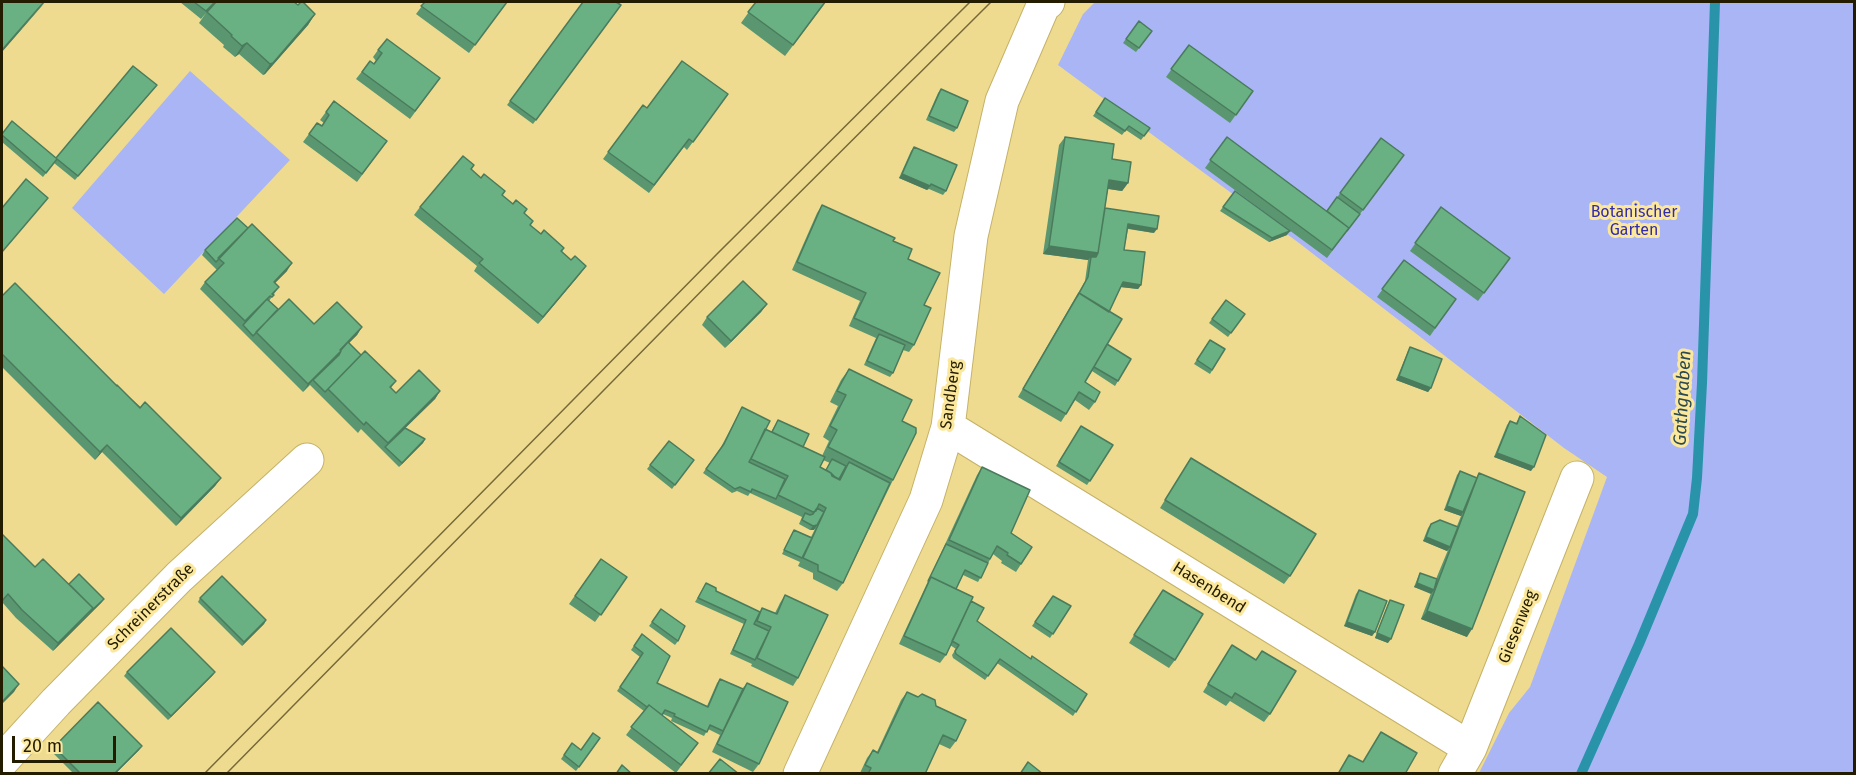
<!DOCTYPE html>
<html>
<head>
<meta charset="utf-8">
<style>
	body { margin:0 }
	#map { position:relative; width:1856px; height:775px; overflow:hidden; background:#eedb8f; font-family:"Fira Sans",sans-serif }
	canvas { display:block }
	.frame { position:absolute; inset:0; border:3px solid #231c00; pointer-events:none }
	.scale { position:absolute; left:12px; top:736px; width:104px; height:27px; box-sizing:border-box; border:3px solid #231c00; border-top:0; padding-left:8px; font-size:18px; line-height:21px; white-space:nowrap; color:#231c00; -webkit-text-stroke:4px #fce89c; paint-order:stroke }
</style>
</head>
<body>
<div id="map">
<canvas width="1856" height="775"></canvas>
<div class="frame"></div>
<div class="scale">20 m</div>
</div>
<script>
const g = document.querySelector('canvas').getContext('2d');
g.lineJoin = 'round';
function fill(path, color) { g.fillStyle = color; g.fill(path, 'evenodd'); }
const poly = rows => new Path2D(rows.map(r => 'M' + r).join(''));
function trace(path, color, width, dash) { g.strokeStyle = color; g.lineWidth = width; g.lineCap = dash ? 'butt' : 'round'; g.setLineDash(dash || []); g.stroke(path); }
function label(font, color, halo, rows, align = 'center') {
  g.font = font + ' "Fira Sans",sans-serif'; g.lineWidth = 6; g.setLineDash([]); g.textBaseline = 'middle'; g.strokeStyle = halo; g.fillStyle = color; for (const [text, x, y, turn = 0] of rows) {
    g.save(); g.translate(x, y); g.rotate((+turn || 0) * Math.PI / 180); g.textAlign = isNaN(turn) ? turn : align; if (halo) g.strokeText(text, 0, 0); g.fillText(text, 0, 0); g.restore();
  }
}
fill(poly([
	[1095,2,1854,2,1854,773,1479,773,1509,713,1530,687,1607,477,1564,448,1299,243,1058,65,1083,14],
	[190,71,290,160,164,294,72,208]
]), '#a9b5f5');
trace(poly([
	[1581,774,1639,644,1693,514,1697,478,1702,383,1715,2]
]), '#2993a9', 10);
const minor = poly([
	[948,427,1470,748],
	[2,761,56,702,179,577,307,460],
	[800,774,926,500,948,427,971,236,1002,101,1043,6,1048,2],
	[1455,774,1470,748,1577,478]
]);
trace(minor, '#c5b268', 35);
trace(minor, '#fff', 33);
trace(poly([
	[204,774,717,254,970,2],
	[226,774,727,265,991,2]
]), '#756939', 1.5);
fill(poly([
	[180,2,294,2,298,5,315,14,308,25,265,74,263,75,239,54,235,57,223,47,224,45,199,23,206,13,201,19],
	[425,2,507,2,469,53,416,14],
	[583,2,621,5,533,124,507,105],
	[756,2,826,2,785,56,741,23],
	[1139,21,1152,31,1136,52,1123,43],
	[1189,45,1253,91,1230,123,1166,77],
	[378,50,440,78,410,119,356,79,370,61,374,64,376,61,373,57],
	[157,85,75,180,54,163,43,177,2,142,2,134,56,158],
	[941,89,957,128,954,132,926,120,938,93],
	[728,94,687,150,684,147,649,193,603,159,643,105,647,108],
	[1105,98,1150,128,1141,140,1126,130,1122,135,1093,116],
	[334,101,387,141,357,182,303,142,317,123,322,126,324,123,320,120],
	[1065,137,1112,159,1128,183,1122,191,1108,189,1105,208,1154,233,1128,229,1124,250,1141,285,1138,289,1121,287,1109,312,1107,344,1118,381,1115,386,1092,371,1085,382,1095,402,1089,410,1075,400,1061,422,1018,397,1085,281,1088,260,1043,254,1059,145],
	[1227,137,1327,211,1381,138,1404,155,1327,258,1205,168],
	[914,147,946,191,943,195,929,189,927,190,899,178,911,151],
	[471,170,524,213,530,226,541,234,564,248,562,252,580,274,538,324,474,271,477,266,414,215,420,207],
	[1235,191,1287,235,1269,242,1220,211],
	[822,205,893,241,908,259,924,305,914,345,909,352,903,350,893,373,890,377,864,365,876,338,849,326,860,301,792,270,817,213],
	[1441,207,1510,258,1478,301,1410,251],
	[205,250,287,271,275,283,279,287,269,301,278,309,314,324,362,327,357,335,349,343,361,355,396,381,391,388,396,393,440,391,435,399,405,428,425,439,423,443,399,467,361,429,358,433,310,385,303,392,200,289,205,282,217,270,202,255],
	[1404,260,1456,299,1430,336,1377,297],
	[2,296,117,386,221,478,215,486,176,526,102,452,95,460,2,367],
	[1226,300,1245,314,1228,337,1209,323],
	[767,304,761,312,725,348,702,325,707,317],
	[1210,340,1225,349,1210,374,1194,364],
	[1410,347,1431,388,1428,392,1396,380,1408,351],
	[849,369,902,421,893,480,843,583,837,591,813,579,813,573,798,566,800,562,782,554,794,530,811,537,815,529,810,530,799,524,802,517,750,493,748,496,737,491,732,493,703,473,721,447,742,407,766,429,771,432,778,420,803,447,822,456,829,441,823,437,838,406,830,402,841,380],
	[823,460,830,463,826,470,820,467],
	[1520,416,1531,471,1494,457,1507,425,1510,421,1516,423],
	[1081,426,1113,445,1087,485,1056,466],
	[669,441,694,460,672,489,647,469],
	[1191,458,1290,576,1284,584,1160,508],
	[982,467,1011,533,1032,547,1016,572,1001,563,1002,561,993,554,978,582,963,575,956,589,971,601,977,621,1031,659,1087,694,1073,716,997,663,985,680,953,658,952,655,956,649,950,645,946,655,940,663,899,644,977,475],
	[1460,471,1476,478,1479,473,1467,637,1421,619,1431,593,1414,587,1418,577,1420,573,1436,579,1448,550,1447,551,1423,541,1428,528,1431,524,1457,526,1461,516,1444,510,1457,475],
	[2,534,35,567,69,584,104,599,101,603,53,651,16,618,2,602,2,603],
	[601,559,627,577,595,622,569,604],
	[706,583,716,591,760,612,762,608,775,613,780,603,785,595,798,678,793,686,751,666,752,664,730,654,744,624,695,602],
	[1163,590,1175,660,1169,668,1129,643],
	[1359,590,1375,632,1372,636,1344,626,1356,594],
	[1053,596,1071,606,1050,638,1032,626],
	[200,598,266,620,264,624,242,646,198,602],
	[1390,600,1388,643,1375,638,1388,604],
	[661,609,678,641,675,645,649,626],
	[642,634,657,683,707,706,717,683,720,679,742,689,747,683,759,764,753,772,712,752,720,735,708,729,704,736,671,721,672,718,663,714,662,715,693,750,676,773,626,735,644,711,617,691,640,657,631,650],
	[1232,645,1256,660,1262,651,1270,714,1264,722,1230,701,1226,706,1203,692],
	[127,672,215,672,212,676,168,720,124,676],
	[907,692,936,706,956,741,950,749,939,744,925,774,860,773,867,758,873,750,877,752,901,700],
	[600,738,576,771,561,759,572,743,581,750],
	[54,747,139,750,115,774,74,774,51,751]
]), '#5a9771');
fill(poly([
	[45,2,41,7,2,52,2,50],
	[315,14,308,25,265,74,263,75,270,64],
	[247,43,239,54,235,57,242,46],
	[902,174,930,186,927,190,899,178],
	[1109,180,1128,183,1122,191,1103,188],
	[1128,224,1157,229,1154,233,1125,228],
	[1290,231,1287,235,1269,242,1272,238],
	[1049,246,1098,253,1093,261,1091,257,1088,260,1043,254],
	[292,263,287,271,268,290,274,282],
	[586,266,580,274,538,324,543,317],
	[1123,282,1141,285,1138,289,1120,287],
	[767,304,761,312,725,348,731,341],
	[362,327,357,335,338,354,340,350],
	[341,351,313,380,303,392,308,384],
	[1399,376,1431,388,1428,392,1396,380],
	[440,391,435,399,386,447,385,447,388,443],
	[425,439,423,443,399,467,402,463],
	[107,445,102,452,95,460,100,452],
	[1497,453,1534,467,1531,471,1494,457],
	[221,478,215,486,176,526,181,518],
	[1447,506,1463,512,1461,516,1444,510],
	[817,525,814,530,810,530,813,526],
	[1426,537,1450,547,1447,551,1423,541],
	[1417,583,1434,590,1431,594,1414,587],
	[104,599,101,603,53,651,58,643],
	[1427,611,1472,629,1467,637,1421,619],
	[266,620,264,624,242,646,244,642],
	[1347,622,1375,632,1372,636,1344,626],
	[1377,633,1391,639,1388,643,1375,638],
	[215,672,212,676,168,720,171,716],
	[19,684,14,692,2,704,2,702],
	[142,746,139,750,115,774,114,774]
]), '#4a7b5c');
const building = poly([
	[2,2,44,2,2,50,2,2],
	[194,2,215,2,206,11,194,2],
	[216,2,294,2,298,5,301,2,303,2,315,14,273,63,270,64,247,43,242,46,231,36,232,35,207,12,216,2],
	[425,2,507,2,475,45,421,6,425,2],
	[583,2,616,2,621,5,536,120,510,101,583,2],
	[756,2,825,2,793,45,748,12,756,2],
	[1139,21,1152,31,1139,48,1126,39,1139,21],
	[387,39,440,78,415,111,362,72,370,61,374,64,382,53,378,50,387,39],
	[1189,45,1253,91,1236,115,1171,69,1189,45],
	[682,61,728,94,693,142,689,139,654,185,608,152,643,105,647,108,682,61],
	[133,66,157,85,78,176,57,159,46,173,2,135,2,134,12,121,56,158,133,66],
	[941,89,968,101,957,128,929,116,941,89],
	[1105,98,1150,128,1144,136,1129,126,1125,131,1096,112,1105,98],
	[334,101,387,141,362,174,309,134,317,123,322,126,329,115,326,112,334,101],
	[1065,137,1114,144,1112,159,1131,162,1128,183,1109,180,1098,253,1049,246,1065,137],
	[1227,137,1349,228,1332,250,1210,160,1227,137],
	[1381,138,1404,155,1363,210,1340,193,1381,138],
	[914,147,957,165,946,191,931,184,930,186,902,174,914,147],
	[463,156,474,165,471,169,481,178,484,174,505,191,502,195,513,204,516,200,527,209,524,213,533,221,530,225,541,234,544,230,564,248,561,251,571,260,575,256,586,266,543,317,479,263,483,259,420,207,463,156],
	[26,179,48,198,2,252,2,208,26,179],
	[1235,191,1290,231,1272,238,1223,207,1235,191],
	[1337,197,1360,214,1347,231,1349,228,1327,211,1337,197],
	[822,205,895,238,893,241,912,249,908,259,940,273,924,305,931,308,914,345,854,318,866,293,797,262,822,205],
	[1441,207,1510,258,1484,293,1415,243,1441,207],
	[1105,208,1159,216,1157,229,1128,224,1124,250,1145,252,1141,285,1123,282,1109,312,1079,293,1077,297,1088,277,1091,257,1096,257,1098,253,1105,208],
	[237,218,248,228,216,262,205,250,237,218],
	[252,224,292,263,274,282,279,287,272,294,274,295,272,297,270,296,245,321,205,282,224,263,218,258,252,224],
	[1404,260,1456,299,1435,328,1382,289,1404,260],
	[743,281,767,304,731,341,707,317,743,281],
	[15,283,117,386,117,385,140,408,145,402,221,478,181,518,107,445,100,452,2,354,2,296,15,283],
	[1079,293,1122,319,1085,382,1100,392,1095,402,1079,392,1066,414,1023,389,1079,293],
	[267,299,278,309,253,336,243,325,267,299],
	[289,299,314,324,337,302,362,327,340,350,341,351,308,384,256,332,289,299],
	[1226,300,1245,314,1231,333,1212,319,1226,300],
	[879,334,905,345,893,373,867,361,879,334],
	[1210,340,1225,349,1212,370,1197,360,1210,340],
	[348,342,361,355,325,392,313,380,339,355,341,351,341,350,348,342],
	[1107,344,1131,359,1118,381,1094,367,1107,344],
	[1410,347,1442,359,1431,388,1399,376,1410,347],
	[365,351,396,381,390,387,396,393,419,370,440,391,388,443,366,422,364,425,328,389,365,351],
	[849,369,912,400,902,421,916,428,916,433,893,480,828,447,837,430,830,426,846,395,837,391,849,369],
	[742,407,770,421,749,462,785,479,776,499,752,489,751,492,740,487,735,489,706,469,724,444,742,407],
	[1520,416,1546,435,1534,467,1497,453,1510,421,1517,424,1520,416],
	[778,420,809,434,803,447,772,432,778,420],
	[1081,426,1113,445,1090,481,1059,462,1081,426],
	[405,428,425,439,402,463,385,447,405,428],
	[765,429,825,457,820,467,831,473,832,476,840,480,849,462,890,483,843,583,818,571,818,565,803,558,826,508,819,504,816,511,813,512,778,495,788,476,751,459,765,429],
	[669,441,694,460,675,485,650,465,669,441],
	[1191,458,1316,534,1290,576,1165,500,1191,458],
	[832,459,846,466,839,479,835,477,831,473,826,470,832,459],
	[982,467,1030,490,1011,533,1032,547,1021,564,1007,555,1008,553,997,546,990,559,949,540,982,467],
	[1460,471,1477,478,1463,512,1447,506,1460,471],
	[1479,473,1525,492,1472,629,1427,611,1479,473],
	[817,508,824,512,817,525,813,526,802,520,805,513,810,515,813,514,817,508],
	[1440,520,1458,527,1450,547,1426,537,1431,524,1440,520],
	[794,530,812,538,802,558,784,550,794,530],
	[2,534,35,567,43,559,93,608,58,643,22,610,8,594,2,601,2,534],
	[946,544,988,563,981,578,965,570,956,589,931,577,928,581,946,544],
	[601,559,627,577,601,615,575,596,601,559],
	[1420,573,1437,579,1434,590,1417,583,1420,573],
	[79,574,104,599,90,612,93,608,69,584,79,574],
	[222,576,266,620,244,642,200,598,222,576],
	[931,577,973,597,946,655,904,636,931,577],
	[706,583,716,588,716,591,760,612,754,624,769,631,755,660,733,650,746,620,698,598,706,583],
	[1163,590,1203,614,1175,660,1134,635,1163,590],
	[1359,590,1387,601,1375,632,1347,622,1359,590],
	[785,595,828,615,798,678,757,658,771,627,757,621,762,608,777,614,785,595],
	[1053,596,1071,606,1053,634,1035,622,1053,596],
	[1390,600,1404,605,1391,639,1377,633,1390,600],
	[971,601,984,608,977,621,1031,659,1032,656,1087,694,1076,712,1000,659,988,676,956,654,955,651,959,645,952,641,971,601],
	[661,609,685,626,678,641,652,622,661,609],
	[171,628,215,672,171,716,127,672,171,628],
	[642,634,670,656,657,683,708,707,720,679,743,689,723,731,710,725,707,732,674,716,675,714,665,710,662,715,649,705,647,707,620,687,643,653,634,646,642,634],
	[1232,645,1256,660,1262,651,1296,671,1270,714,1235,693,1232,698,1208,684,1232,645],
	[2,666,19,684,2,702,2,666],
	[747,683,788,702,759,764,717,744,747,683],
	[907,692,918,697,922,694,935,700,936,706,966,720,956,741,943,735,925,774,868,774,871,768,865,765,873,750,878,753,907,692],
	[98,702,142,746,114,774,81,774,54,747,98,702],
	[649,705,698,743,681,765,631,727,649,705],
	[1381,732,1417,753,1405,774,1338,774,1349,755,1363,762,1381,732],
	[593,733,600,738,579,767,564,755,572,743,581,750,593,733],
	[720,759,739,774,708,774,720,759],
	[1028,762,1043,774,1020,774,1028,762],
	[622,765,632,774,616,774,622,765]
]);
fill(building, '#69b083');
trace(building, '#4a7b5c', 1.5);
label('16px', '#322baa', '#fce89c', [
	["Botanischer",1634,213],
	["Garten",1634,231]
]);
label('16px', '#231c00', '#fce89c', [
	["Sandberg",951,395,-82],
	["Hasenbend",1209,588,32],
	["Schreinerstraße",151,607,-45],
	["Giesenweg",1518,627,-68]
]);
label('italic 18px', '#2a4950', '#fce89c', [
	["Gathgraben",1683,398,-87]
]);
</script>
</body>
</html>
